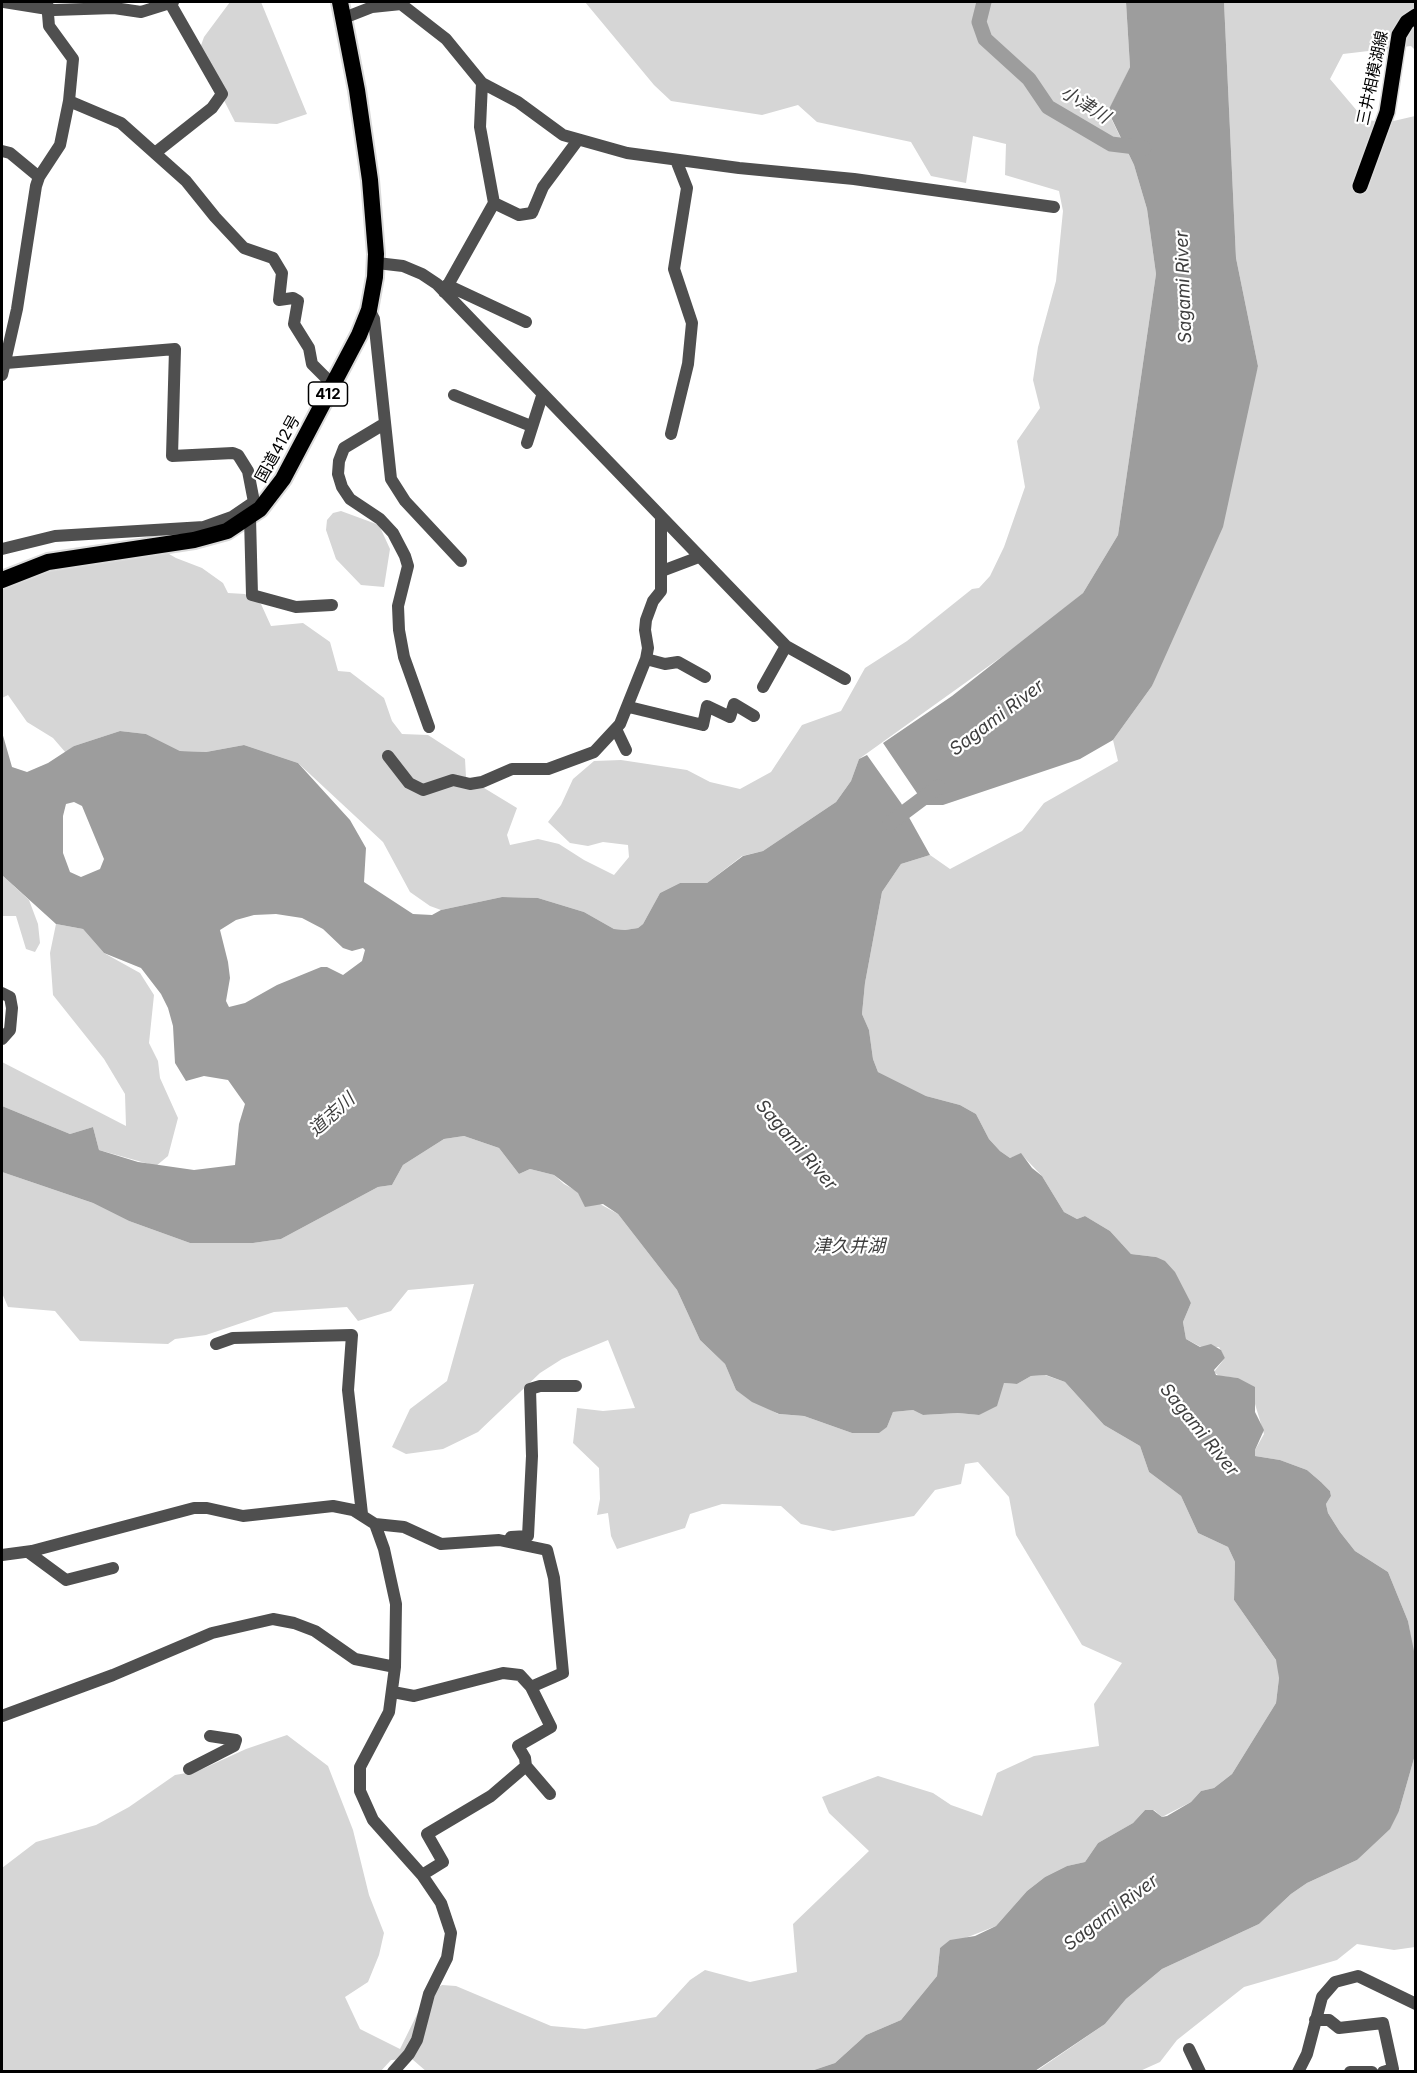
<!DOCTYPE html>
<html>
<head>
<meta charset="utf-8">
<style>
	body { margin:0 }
	#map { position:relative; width:1417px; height:2073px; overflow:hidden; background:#fff; font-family:Inter,sans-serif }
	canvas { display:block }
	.frame { position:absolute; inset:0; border:3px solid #000; pointer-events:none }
</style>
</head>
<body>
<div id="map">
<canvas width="1417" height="2073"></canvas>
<div class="frame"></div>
</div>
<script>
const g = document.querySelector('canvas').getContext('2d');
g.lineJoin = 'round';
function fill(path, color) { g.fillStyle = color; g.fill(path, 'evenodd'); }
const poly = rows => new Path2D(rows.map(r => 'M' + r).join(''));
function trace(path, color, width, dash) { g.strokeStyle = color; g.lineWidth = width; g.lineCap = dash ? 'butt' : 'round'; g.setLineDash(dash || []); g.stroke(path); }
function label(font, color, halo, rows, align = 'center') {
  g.font = font + ' Inter,"Noto Sans JP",sans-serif'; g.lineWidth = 4.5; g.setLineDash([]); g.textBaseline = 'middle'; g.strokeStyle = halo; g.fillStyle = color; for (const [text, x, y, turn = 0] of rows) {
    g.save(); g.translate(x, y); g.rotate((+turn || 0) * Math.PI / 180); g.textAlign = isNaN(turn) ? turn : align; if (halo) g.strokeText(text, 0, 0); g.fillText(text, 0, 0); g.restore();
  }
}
fill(poly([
	[230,2,261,2,307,114,277,124,235,122,199,51,204,37],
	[585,2,1126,2,1130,67,1108,112,1134,165,1147,209,1156,274,1118,535,1083,593,1032,635,859,759,851,781,836,802,763,851,742,856,707,883,680,883,660,893,643,924,638,928,625,930,614,929,584,912,538,898,502,897,441,910,430,906,410,892,383,842,298,763,244,745,206,752,180,751,146,734,120,731,74,746,66,753,53,738,27,722,8,695,2,698,2,590,14,581,42,567,150,543,176,558,202,568,223,583,228,593,245,594,261,604,271,626,303,623,330,642,338,671,350,672,384,698,392,721,402,734,428,735,465,759,466,777,517,808,507,835,510,845,538,839,559,844,584,860,614,875,629,857,628,845,603,842,588,846,570,843,548,822,561,805,573,779,594,761,621,760,687,770,710,782,740,789,771,772,802,725,841,711,865,668,907,641,972,589,979,588,990,576,1004,547,1025,487,1017,441,1040,408,1033,380,1038,347,1056,281,1063,211,1059,191,1005,175,1006,144,973,136,966,183,931,176,911,142,817,122,798,105,762,115,671,101,654,85],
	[1224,2,1415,2,1415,50,1411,46,1343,54,1330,79,1364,119,1385,123,1415,116,1415,1661,1408,1621,1388,1572,1355,1551,1340,1532,1328,1513,1326,1504,1331,1496,1330,1491,1321,1482,1307,1470,1280,1460,1255,1456,1255,1450,1264,1434,1255,1404,1238,1378,1219,1376,1214,1372,1225,1358,1219,1347,1201,1347,1186,1339,1183,1322,1191,1303,1156,1257,1131,1254,1110,1231,1085,1216,1077,1219,1064,1212,1042,1176,1021,1154,1010,1158,1000,1151,989,1139,976,1114,960,1105,926,1096,878,1072,873,1059,869,1030,862,1014,865,983,882,892,901,864,930,855,950,869,1022,831,1044,803,1118,761,1113,740,1152,686,1258,366,1236,258],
	[341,511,379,525,390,549,384,587,361,585,336,559,326,530,327,520,333,513],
	[2,847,3,876,29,900,38,924,40,943,35,952,26,949,16,916,2,916],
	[56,924,83,929,104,953,140,973,154,995,149,1043,158,1061,160,1078,178,1118,168,1156,156,1166,99,1150,93,1127,70,1134,2,1106,2,1062,126,1126,125,1094,104,1059,53,995,50,953],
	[464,1136,499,1148,519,1174,530,1169,554,1175,564,1184,618,1214,677,1290,700,1340,725,1364,736,1390,778,1414,804,1416,852,1433,887,1427,893,1412,913,1410,923,1415,958,1413,979,1415,1004,1383,1017,1384,1031,1376,1045,1375,1065,1382,1104,1425,1140,1446,1149,1472,1181,1496,1198,1533,1228,1547,1235,1562,1234,1600,1278,1663,1279,1678,1276,1703,1232,1774,1214,1788,1201,1791,1191,1802,1162,1817,1154,1810,1145,1810,1133,1823,1098,1843,1085,1862,1067,1866,1045,1877,1027,1891,996,1926,940,1948,937,1976,901,2020,866,2035,835,2063,811,2071,427,2072,412,2059,391,2060,380,2072,2,2071,2,1868,36,1842,96,1825,129,1807,175,1775,198,1771,246,1749,287,1735,328,1766,353,1830,369,1895,384,1933,379,1955,368,1982,345,1997,360,2029,400,2049,427,1994,442,1985,456,1986,551,2026,585,2029,656,2017,690,1980,705,1970,750,1982,797,1972,793,1924,869,1851,829,1813,822,1797,878,1776,933,1793,951,1805,982,1816,997,1773,1034,1756,1099,1746,1094,1704,1122,1663,1082,1645,1016,1535,1009,1497,978,1462,965,1464,961,1484,935,1490,914,1516,833,1531,801,1524,781,1506,722,1504,690,1514,685,1528,617,1549,611,1536,608,1513,597,1515,600,1499,599,1468,573,1443,577,1408,603,1411,635,1408,608,1340,562,1359,540,1373,478,1432,443,1449,406,1454,392,1447,410,1409,447,1381,474,1284,408,1290,391,1311,358,1321,347,1307,274,1312,206,1335,175,1339,168,1344,80,1341,55,1311,8,1307,2,1293,2,1172,93,1203,129,1221,190,1243,253,1243,281,1239,378,1187,392,1185,403,1165,444,1139],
	[1415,1755,1415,1947,1394,1950,1357,1944,1337,1960,1244,1987,1177,2040,1160,2062,1140,2071,1035,2072,1105,2024,1126,1999,1162,1969,1259,1924,1291,1894,1307,1883,1357,1860,1399,1811]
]), '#d6d6d6');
fill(poly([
	[1126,2,1224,2,1236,258,1258,366,1223,527,1152,686,1113,740,1080,759,943,805,925,805,883,743,952,696,1083,593,1118,535,1156,274,1147,209,1134,165,1108,111,1130,67],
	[120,731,146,734,180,751,206,752,244,745,298,763,350,820,366,848,364,882,413,914,432,915,441,910,502,897,538,898,584,912,614,929,625,930,638,928,643,924,660,893,680,883,707,883,743,856,763,851,836,802,851,781,859,759,867,755,901,803,930,855,901,864,882,892,865,983,862,1014,869,1030,873,1059,878,1072,926,1096,960,1105,976,1114,989,1139,1000,1151,1010,1158,1021,1153,1032,1168,1042,1176,1064,1212,1077,1219,1085,1216,1110,1231,1131,1254,1156,1257,1165,1261,1175,1272,1191,1303,1183,1322,1186,1339,1200,1347,1211,1344,1221,1350,1225,1358,1214,1370,1216,1375,1238,1378,1255,1387,1255,1412,1264,1430,1255,1450,1255,1456,1280,1460,1307,1470,1321,1482,1330,1491,1331,1496,1326,1504,1328,1513,1340,1532,1355,1551,1388,1572,1408,1621,1416,1661,1415,1755,1399,1811,1390,1829,1357,1860,1307,1883,1291,1894,1259,1924,1162,1969,1126,1999,1105,2024,1035,2071,811,2071,835,2063,866,2035,901,2020,937,1976,940,1948,950,1940,975,1936,996,1926,1027,1891,1045,1877,1067,1866,1085,1862,1098,1843,1133,1823,1145,1810,1153,1810,1162,1817,1167,1816,1191,1802,1201,1791,1214,1788,1232,1774,1276,1703,1279,1678,1276,1660,1234,1600,1235,1562,1228,1547,1198,1533,1181,1496,1149,1472,1140,1446,1104,1425,1065,1382,1046,1375,1031,1376,1017,1384,1004,1383,997,1406,979,1415,958,1413,923,1415,913,1410,893,1412,887,1427,879,1433,852,1433,804,1416,779,1414,752,1402,736,1390,725,1364,700,1340,677,1290,618,1214,603,1204,585,1207,578,1193,554,1175,530,1169,519,1174,499,1148,464,1136,444,1139,403,1165,392,1185,378,1187,281,1239,253,1243,190,1243,129,1221,93,1203,2,1172,2,1106,70,1134,93,1127,99,1150,138,1162,194,1170,235,1165,239,1124,245,1104,228,1080,204,1076,186,1081,175,1063,173,1026,168,1008,161,994,141,968,104,953,83,929,56,924,3,876,2,732,12,767,27,772,48,763,74,746],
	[74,802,82,806,104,859,100,869,81,877,70,872,63,853,63,816,66,804],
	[276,914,302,918,323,929,343,948,352,951,363,948,365,950,362,961,343,975,327,967,321,967,277,985,245,1003,229,1007,226,1001,230,978,228,962,220,930,236,920,254,915]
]), '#9d9d9d');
trace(poly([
	[984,2,979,22,985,39,1029,79,1048,107,1111,144,1144,148],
	[890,823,938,787]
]), '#9d9d9d', 15);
const major = poly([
	[1360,186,1387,112,1399,35,1407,22,1416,16]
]);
const highway = poly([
	[2,580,48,562,194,540,227,531,260,509,283,479,359,335,369,310,375,277,376,254,370,180,357,90,340,2]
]);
trace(major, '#dbdbdb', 18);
trace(highway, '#dbdbdb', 20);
trace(poly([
	[4,2,54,10,114,8,141,12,173,2],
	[344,18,372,7,401,4,446,39,482,83,480,127,494,203,444,292],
	[482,83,518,102,563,135,627,153,739,168,854,179,1054,207],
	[69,101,121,123,186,181,215,217,244,248,273,258,282,273,279,300,293,298,298,301,294,324,309,348,312,364,333,385],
	[2,151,10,153,39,177],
	[155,153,212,108,222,94,170,3],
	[494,203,519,215,532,213,543,187,578,140],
	[377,263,403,266,422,274,437,284,786,646,845,679],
	[447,285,526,322],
	[369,310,374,319,391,479,405,501,461,561],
	[6,363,175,349,172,456,233,453,238,455,248,471,254,502,260,509],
	[2,375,17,309,36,186,39,177,60,145,69,101,73,59,49,26,47,2],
	[454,395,531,426],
	[384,424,344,448,339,461,338,474,342,487,350,499,380,519,393,533,405,556,408,566,398,606,399,630,404,657,429,727],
	[671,434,688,364,692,323,674,269,687,188,676,160],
	[527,443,542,396],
	[250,518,252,595,296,607,332,605],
	[2,549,55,536,204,527,232,517,254,502],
	[662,571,699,557],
	[646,659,665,664,678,662,705,677],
	[763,687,786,646],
	[629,707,703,725,707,706,730,717,734,704,754,716],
	[616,729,626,750],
	[388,756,409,783,423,790,453,780,470,784,482,782,512,769,548,769,594,752,620,724,646,659,648,648,645,630,646,620,653,601,661,591,661,518],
	[2,993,10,997,12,1008,10,1030,2,1039],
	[216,1344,233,1338,352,1335,348,1390,362,1514],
	[375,1524,404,1527,441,1544,499,1540,547,1550,554,1578,563,1673,531,1687],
	[511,1537,528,1536,532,1456,530,1389,540,1386,576,1386],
	[28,1552,66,1580,113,1568],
	[2,1555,32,1551,194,1508,207,1508,243,1516,333,1506,353,1510,375,1524,384,1549,396,1604,395,1667,389,1712,360,1767,360,1791,373,1820,422,1875,441,1903,451,1933,447,1958,429,1994,417,2040,409,2054,393,2072],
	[393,1692,414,1696,503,1673,520,1675,531,1687,551,1727,518,1746,525,1758,526,1766,491,1796,427,1834,443,1862,422,1875],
	[2,1716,113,1675,212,1633,273,1619,294,1623,315,1631,355,1659,395,1667],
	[526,1766,550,1794],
	[189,1769,234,1746,236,1740,210,1736],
	[1315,2020,1329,2020,1339,2028,1383,2023,1393,2069,1383,2072],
	[1189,2049,1200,2072],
	[1298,2072,1307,2054,1322,1997,1335,1982,1358,1976,1416,2004],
	[1350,2072,1372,2072]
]), '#4f4f4f', 12);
trace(major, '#000', 15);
trace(highway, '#000', 16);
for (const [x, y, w] of [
	[328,394,39]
]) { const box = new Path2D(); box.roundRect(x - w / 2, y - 12, w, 24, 4.5); g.fillStyle = '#fff'; g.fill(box); trace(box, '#000', 1.5); }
label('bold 15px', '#000', null, [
	["412",328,394]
]);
label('16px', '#000', '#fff', [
	["三井相模湖線",1373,78,-78],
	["国道412号",278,449,-61]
]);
label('italic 18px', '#3e3e3e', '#fff', [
	["小津川",1085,105,32],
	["Sagami River",1184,287,-92],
	["Sagami River",997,718,-37],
	["道志川",332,1115,-42],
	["Sagami River",796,1145,49],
	["津久井湖",849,1247],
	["Sagami River",1199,1430,51],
	["Sagami River",1111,1913,-37]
]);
</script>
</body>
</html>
